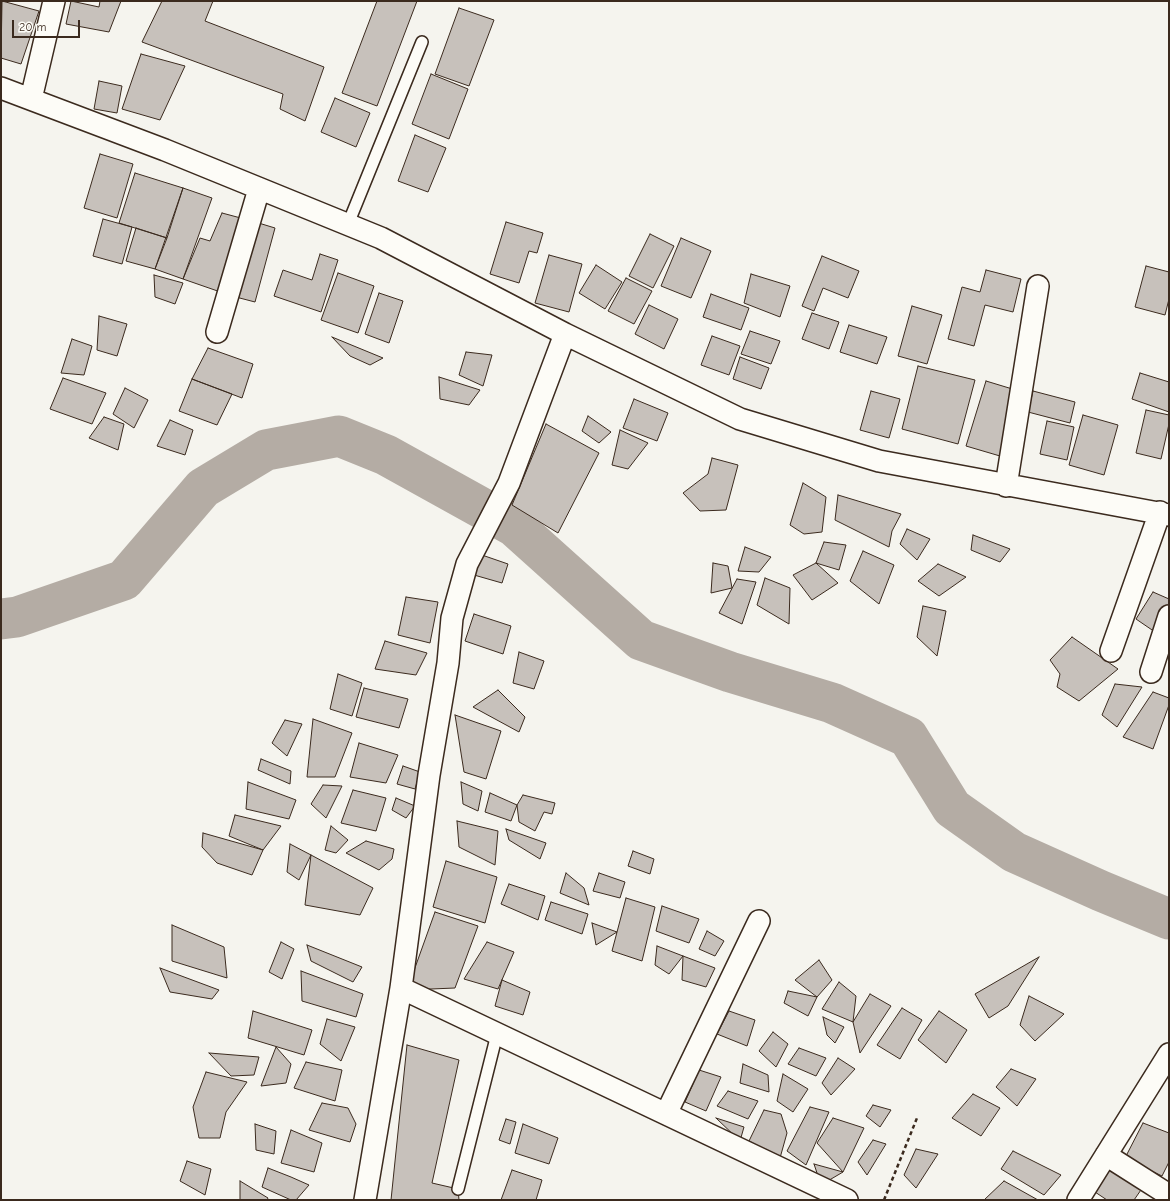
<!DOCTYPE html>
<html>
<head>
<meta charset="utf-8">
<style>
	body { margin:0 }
	#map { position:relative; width:1170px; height:1201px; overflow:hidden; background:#f5f4ee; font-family:"Comic Neue",sans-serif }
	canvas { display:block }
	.frame { position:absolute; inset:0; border:2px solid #3b2a1e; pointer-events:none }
	.scale { position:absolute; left:12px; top:20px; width:68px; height:18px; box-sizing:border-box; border:2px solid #3b2a1e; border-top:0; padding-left:5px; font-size:12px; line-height:14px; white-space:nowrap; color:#3b2a1e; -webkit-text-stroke:3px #fdfcf7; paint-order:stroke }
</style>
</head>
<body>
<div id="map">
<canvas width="1170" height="1201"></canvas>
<div class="frame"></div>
<div class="scale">20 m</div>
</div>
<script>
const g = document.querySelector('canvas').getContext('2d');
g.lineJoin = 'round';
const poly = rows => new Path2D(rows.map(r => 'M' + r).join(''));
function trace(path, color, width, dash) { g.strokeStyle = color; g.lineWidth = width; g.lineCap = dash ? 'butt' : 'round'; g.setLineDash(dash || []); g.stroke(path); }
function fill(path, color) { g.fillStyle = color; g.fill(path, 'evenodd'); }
trace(poly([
	[1,619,17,617,124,580,203,488,266,450,339,436,386,455,514,526,641,640,730,672,832,703,908,737,952,808,1014,852,1101,891,1169,919]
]), '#b4aca4', 41);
const building = poly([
	[2,1,39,11,21,64,1,58,2,1],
	[71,1,99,7,100,1,121,1,109,32,66,24,71,1],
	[162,1,213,1,205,21,324,67,305,121,280,109,283,94,142,42,162,1],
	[377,1,417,1,377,106,342,93,377,1],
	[459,8,494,20,469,86,435,74,459,8],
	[141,54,185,66,160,120,122,109,141,54],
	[431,74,468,89,449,139,412,124,431,74],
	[99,81,122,86,117,113,94,109,99,81],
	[335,98,370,113,356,147,321,132,335,98],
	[415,135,446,148,428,192,398,181,415,135],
	[100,154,133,164,117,218,84,208,100,154],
	[135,173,183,188,167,238,119,223,135,173],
	[183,188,212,198,183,279,155,269,183,188],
	[222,213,252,221,232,296,183,279,200,238,210,241,222,213],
	[103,219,132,227,122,264,93,256,103,219],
	[252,221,275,228,255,302,232,296,252,221],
	[506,222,543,233,537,253,529,251,519,283,490,274,506,222],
	[136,228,167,238,155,269,126,261,136,228],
	[650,234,674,246,653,288,629,276,650,234],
	[681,238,711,251,691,298,661,286,681,238],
	[320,254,338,260,321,312,274,296,283,270,312,280,320,254],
	[549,255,582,264,569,312,535,303,549,255],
	[822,256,859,271,848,298,823,288,814,311,802,306,822,256],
	[596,265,622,282,605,309,579,293,596,265],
	[1146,266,1169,272,1169,299,1165,315,1135,307,1146,266],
	[986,270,1021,279,1013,312,985,305,974,346,948,339,962,287,980,292,986,270],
	[338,273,374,286,358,333,321,320,338,273],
	[751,274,790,286,780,317,744,303,751,274],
	[154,275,183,283,175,304,155,297,154,275],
	[626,278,652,291,634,324,608,311,626,278],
	[379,293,403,301,389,343,365,334,379,293],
	[711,294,749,308,741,330,703,317,711,294],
	[649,305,678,319,664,349,635,334,649,305],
	[912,306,942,315,927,364,898,356,912,306],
	[812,313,839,322,829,349,802,339,812,313],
	[99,316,127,324,117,356,97,350,99,316],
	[849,325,887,337,877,364,840,352,849,325],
	[750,331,780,341,771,364,741,354,750,331],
	[712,336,740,346,729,375,701,365,712,336],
	[332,337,383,358,370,365,350,356,332,337],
	[72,339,92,346,84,375,61,373,72,339],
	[208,348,253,364,242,398,192,379,208,348],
	[466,352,492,355,483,386,459,375,466,352],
	[740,357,769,368,761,389,733,379,740,357],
	[918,366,975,380,958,444,902,429,918,366],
	[1140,373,1169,382,1169,412,1132,399,1140,373],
	[439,377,480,390,469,405,440,399,439,377],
	[63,378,106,393,92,424,50,409,63,378],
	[192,379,232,394,217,425,179,411,192,379],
	[986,381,1019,391,1000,456,966,446,986,381],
	[125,388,148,400,134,428,113,414,125,388],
	[871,391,900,399,889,438,860,430,871,391],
	[1033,391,1075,402,1070,423,1028,412,1033,391],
	[634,399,668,413,657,441,623,428,634,399],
	[1146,410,1169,415,1169,424,1161,459,1136,453,1146,410],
	[1083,415,1118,425,1104,475,1069,465,1083,415],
	[588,416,611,432,599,443,582,431,588,416],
	[104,417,124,424,118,450,89,438,104,417],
	[170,420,193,430,185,455,157,446,170,420],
	[1047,421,1074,427,1067,460,1040,454,1047,421],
	[546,424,599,453,558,533,512,505,546,424],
	[620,430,648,443,628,469,612,465,620,430],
	[712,458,738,465,726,510,700,511,683,493,708,474,712,458],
	[803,483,826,497,822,532,804,534,790,525,803,483],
	[838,495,901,514,892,531,889,547,835,520,838,495],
	[907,529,930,539,917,560,900,544,907,529],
	[973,535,1010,549,1000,562,971,550,973,535],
	[824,542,846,545,839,570,816,563,824,542],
	[745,547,771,557,759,572,738,571,745,547],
	[863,551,894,565,879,604,850,581,863,551],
	[479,554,508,564,502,583,474,575,479,554],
	[713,563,728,566,732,588,711,593,713,563],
	[816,563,838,583,812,600,793,575,816,563],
	[938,564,966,577,939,596,918,581,938,564],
	[765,578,790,588,789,624,757,605,765,578],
	[737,579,756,582,742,624,719,613,737,579],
	[1153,592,1169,599,1169,605,1155,632,1136,619,1153,592],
	[406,597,438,602,430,643,398,635,406,597],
	[923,606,946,611,937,656,917,637,923,606],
	[474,614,511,626,503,654,465,641,474,614],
	[1072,637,1118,669,1079,701,1057,687,1060,674,1050,660,1072,637],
	[385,641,427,653,416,675,375,669,385,641],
	[519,652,544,661,534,689,513,683,519,652],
	[338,674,362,683,352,716,330,709,338,674],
	[1115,684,1142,687,1117,727,1102,715,1115,684],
	[364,688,408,699,399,728,356,717,364,688],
	[498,690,525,717,519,732,473,707,498,690],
	[1153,692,1169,698,1169,705,1153,749,1123,737,1153,692],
	[455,715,501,731,486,779,464,772,455,715],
	[313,719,352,733,335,777,307,777,313,719],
	[285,720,302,724,287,756,272,743,285,720],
	[359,743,398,755,386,783,350,777,359,743],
	[261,759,291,771,290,784,258,770,261,759],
	[403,766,420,772,415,789,397,784,403,766],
	[248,782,296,800,289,819,246,809,248,782],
	[461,782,482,791,478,811,463,804,461,782],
	[323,785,342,786,326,818,311,804,323,785],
	[353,790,386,798,376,831,341,823,353,790],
	[490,793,517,805,511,821,485,812,490,793],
	[523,795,555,803,552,814,544,812,535,831,519,822,517,805,523,795],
	[396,798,415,806,406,818,392,810,396,798],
	[235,815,281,826,263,850,229,836,235,815],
	[457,821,498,831,495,865,459,847,457,821],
	[331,826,348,840,336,853,325,850,331,826],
	[506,829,546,843,540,859,509,840,506,829],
	[203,833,263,850,252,875,217,863,202,847,203,833],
	[366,841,394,849,392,859,379,870,346,853,366,841],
	[290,844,311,855,299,880,287,872,290,844],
	[633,851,654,859,650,874,628,866,633,851],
	[311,855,373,888,360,915,305,905,311,855],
	[446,861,497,877,485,923,433,907,446,861],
	[566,873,584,888,589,905,560,893,566,873],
	[599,873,625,882,620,898,593,891,599,873],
	[509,884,545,896,538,920,501,904,509,884],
	[626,898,655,907,642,961,612,951,626,898],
	[551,902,588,914,582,934,545,920,551,902],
	[662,906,699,919,689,943,656,931,662,906],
	[435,912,478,926,455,988,407,990,435,912],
	[592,923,617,932,596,945,592,923],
	[172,925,224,947,227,978,172,961,172,925],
	[707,931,724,941,715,956,699,949,707,931],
	[281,942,294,949,282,979,269,972,281,942],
	[487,942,514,952,498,989,464,979,487,942],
	[307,945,362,967,353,982,311,961,307,945],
	[657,946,683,956,669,974,655,965,657,946],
	[683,956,715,968,706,987,682,980,683,956],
	[1039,957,1008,1006,989,1018,975,994,1039,957],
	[819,960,832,980,817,997,795,980,819,960],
	[160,968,219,990,212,999,170,992,160,968],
	[301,971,363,994,356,1017,302,1001,301,971],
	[502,980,530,992,523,1015,495,1006,502,980],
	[839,982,856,996,853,1022,822,1009,839,982],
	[788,991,817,997,808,1016,784,1003,788,991],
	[870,994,891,1006,860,1053,853,1022,870,994],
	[1029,996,1064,1014,1035,1041,1020,1025,1029,996],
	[902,1008,922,1020,900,1059,877,1045,902,1008],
	[253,1011,312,1030,304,1055,248,1038,253,1011],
	[729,1011,755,1020,747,1046,717,1034,729,1011],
	[939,1011,967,1030,946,1063,918,1040,939,1011],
	[823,1017,844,1027,835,1043,827,1035,823,1017],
	[327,1019,355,1027,341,1061,320,1044,327,1019],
	[773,1032,788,1044,776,1067,759,1051,773,1032],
	[407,1045,459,1060,432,1183,458,1189,459,1200,391,1200,407,1045],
	[276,1047,291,1064,286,1083,261,1086,276,1047],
	[799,1048,826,1058,816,1076,788,1064,799,1048],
	[209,1053,259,1057,254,1075,231,1076,209,1053],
	[838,1058,855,1069,831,1095,822,1083,838,1058],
	[306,1062,342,1070,335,1101,294,1088,306,1062],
	[743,1064,768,1075,769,1092,740,1083,743,1064],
	[1011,1069,1036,1079,1017,1106,996,1087,1011,1069],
	[699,1070,721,1077,706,1111,685,1102,699,1070],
	[206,1072,247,1082,226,1112,220,1138,199,1138,193,1107,206,1072],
	[783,1074,808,1089,793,1112,777,1101,783,1074],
	[728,1091,758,1101,748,1119,717,1106,728,1091],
	[973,1094,1000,1108,981,1136,952,1118,973,1094],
	[322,1103,348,1108,356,1124,350,1142,309,1130,322,1103],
	[873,1105,891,1110,880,1127,866,1116,873,1105],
	[810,1107,829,1112,806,1165,787,1151,810,1107],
	[764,1110,781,1114,787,1133,780,1158,749,1141,764,1110],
	[716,1118,744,1127,740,1141,716,1118],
	[833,1118,864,1128,843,1172,817,1143,833,1118],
	[506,1119,516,1122,510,1144,499,1140,506,1119],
	[1143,1123,1169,1133,1169,1162,1162,1176,1125,1158,1143,1123],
	[255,1124,276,1131,274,1154,256,1150,255,1124],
	[523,1124,558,1138,549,1164,515,1153,523,1124],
	[291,1130,322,1143,314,1172,281,1163,291,1130],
	[873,1140,886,1144,867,1175,858,1162,873,1140],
	[916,1149,938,1154,916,1188,904,1175,916,1149],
	[1013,1151,1061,1175,1044,1195,1001,1169,1013,1151],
	[187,1161,211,1169,205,1195,180,1181,187,1161],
	[814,1164,843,1172,826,1182,817,1173,814,1164],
	[1108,1165,1143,1187,1134,1200,1107,1200,1092,1190,1108,1165],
	[268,1168,291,1177,309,1185,296,1200,291,1200,262,1187,268,1168],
	[512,1170,542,1180,536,1200,501,1200,512,1170],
	[240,1181,268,1198,267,1200,240,1200,240,1181],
	[1004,1181,1038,1200,984,1200,1004,1181]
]);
fill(building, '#c7c1bb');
trace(building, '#3b2a1e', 1);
const lane = poly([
	[348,224,422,42],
	[458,1189,497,1034]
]);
const street = poly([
	[1,88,165,150,381,238,565,334,740,419,879,461,1169,515],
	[31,99,54,1],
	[217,332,259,189],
	[1006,486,1038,286],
	[1111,651,1160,512],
	[1151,672,1169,616],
	[401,988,847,1200],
	[666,1114,759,921],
	[1106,1155,1169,1195],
	[365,1200,401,988,429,775,448,663,452,618,467,564,509,483,565,334],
	[1078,1200,1169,1054]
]);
trace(lane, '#3b2a1e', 14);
trace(street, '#3b2a1e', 24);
trace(poly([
	[884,1200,917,1118]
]), '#3b2a1e', 2.5, [4, 3]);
trace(lane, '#fdfcf7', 11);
trace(street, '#fdfcf7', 21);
</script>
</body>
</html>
